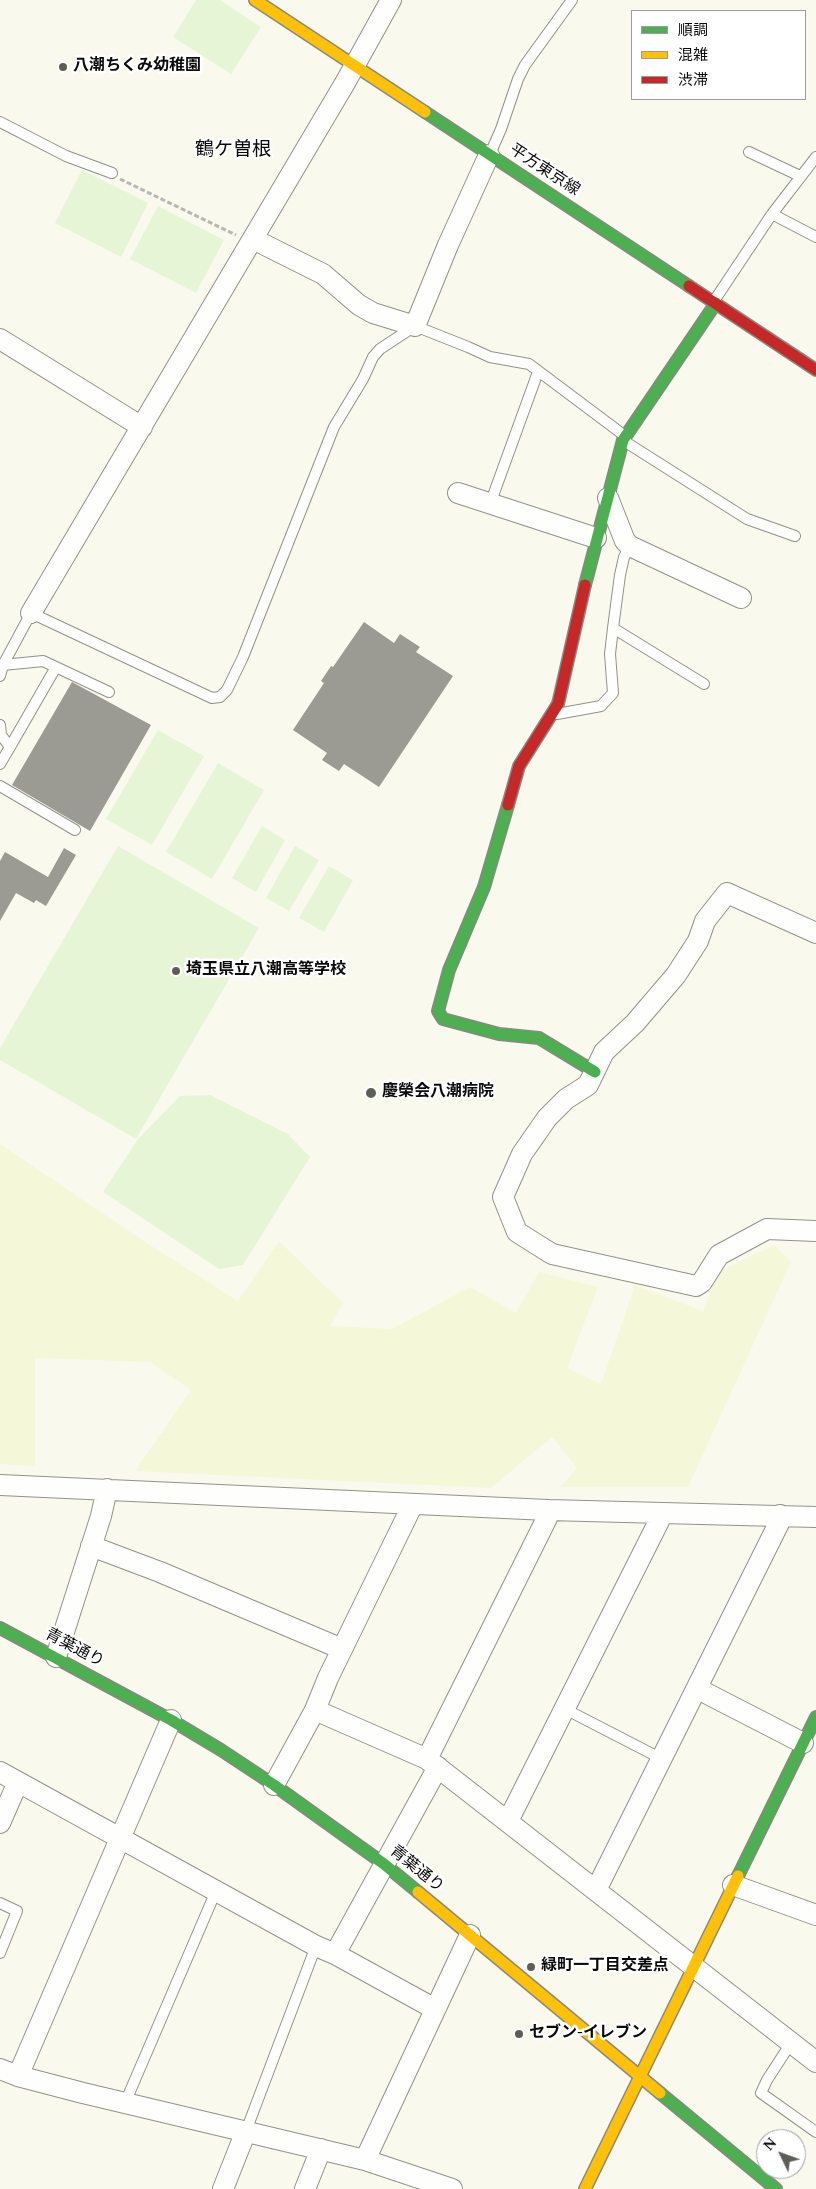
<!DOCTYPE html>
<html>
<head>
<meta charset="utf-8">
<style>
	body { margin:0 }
	#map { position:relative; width:816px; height:2189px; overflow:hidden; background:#f9faed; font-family:Spectral,"Noto Sans JP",serif }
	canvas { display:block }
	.legend { position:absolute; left:631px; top:10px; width:175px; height:90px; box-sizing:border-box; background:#fff; border:1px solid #9d9d9d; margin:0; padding:6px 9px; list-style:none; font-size:15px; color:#0a0a0a }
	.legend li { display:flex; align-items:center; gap:10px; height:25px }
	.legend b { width:25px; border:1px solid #9d9d9d }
	.north { position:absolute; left:756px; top:2129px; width:50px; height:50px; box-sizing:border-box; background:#fff; border:1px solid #9d9d9d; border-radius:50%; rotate:312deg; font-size:14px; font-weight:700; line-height:20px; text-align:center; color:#0a0a0a }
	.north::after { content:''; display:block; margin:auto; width:18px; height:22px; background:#5e5e59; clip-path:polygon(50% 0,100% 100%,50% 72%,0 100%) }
</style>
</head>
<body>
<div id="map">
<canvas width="816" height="2189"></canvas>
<ul class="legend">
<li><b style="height:6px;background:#4caf50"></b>順調</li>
<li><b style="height:6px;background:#ffc107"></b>混雑</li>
<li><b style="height:6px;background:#c62828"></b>渋滞</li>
</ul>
<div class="north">N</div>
</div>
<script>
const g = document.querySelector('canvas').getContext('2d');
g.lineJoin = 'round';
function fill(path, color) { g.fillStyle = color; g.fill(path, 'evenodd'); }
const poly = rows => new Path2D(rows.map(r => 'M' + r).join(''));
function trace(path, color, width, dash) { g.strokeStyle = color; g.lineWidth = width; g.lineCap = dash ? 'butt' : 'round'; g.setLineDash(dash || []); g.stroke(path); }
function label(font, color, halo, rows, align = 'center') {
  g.font = font + ' Spectral,"Noto Sans JP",serif'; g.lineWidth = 5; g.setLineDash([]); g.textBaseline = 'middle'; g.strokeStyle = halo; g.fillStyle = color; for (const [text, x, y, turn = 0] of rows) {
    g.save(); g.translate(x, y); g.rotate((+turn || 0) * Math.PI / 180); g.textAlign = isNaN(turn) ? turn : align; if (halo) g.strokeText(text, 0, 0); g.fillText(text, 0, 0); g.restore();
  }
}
fill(poly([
	[0,1144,150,1245,238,1301,279,1241,343,1303,330,1326,392,1329,470,1287,516,1313,539,1272,598,1287,567,1368,601,1384,635,1285,703,1311,719,1271,775,1245,791,1262,688,1487,561,1487,577,1468,552,1437,491,1488,135,1471,191,1390,150,1362,35,1358,35,1466,0,1464]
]), '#f4f8d8');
fill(poly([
	[196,0,220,0,261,27,231,74,173,37],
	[82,170,148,203,121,257,55,223],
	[158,206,224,240,196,293,130,259],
	[158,730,204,756,152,845,106,819],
	[218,763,264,790,212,879,166,852],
	[262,826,285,840,256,892,232,878],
	[118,846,259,928,136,1139,0,1060,0,1048],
	[295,846,319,860,289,911,266,898],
	[329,866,353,880,324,932,299,918],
	[210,1095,288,1134,310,1157,243,1265,219,1269,103,1192,138,1139,180,1096]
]), '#e6f5d5');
fill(poly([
	[364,622,394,643,400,634,420,647,416,652,453,676,379,787,344,764,339,771,322,760,327,753,293,730,324,683,321,681,331,666,333,667],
	[72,682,151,725,90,831,12,785],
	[64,848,76,855,46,906,36,900,34,903,16,893,0,921,0,861,5,852,48,877]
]), '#9c9b93');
const lane = poly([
	[0,122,66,156,112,173],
	[749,152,800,176],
	[490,154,501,129,518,79,525,65,572,0],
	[772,214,816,237],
	[714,301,772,214,816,157],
	[624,441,747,519,795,536],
	[490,504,538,372],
	[613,628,704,684],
	[3,665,43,661,109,692],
	[0,676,3,665,31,613,212,698,220,697,227,690,243,657,334,427,363,379,373,357,380,349,415,326,468,347,490,357,529,364,625,436],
	[557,714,601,706,613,693,610,654,613,628,620,575,624,557,630,546],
	[0,725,1,735,10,747,0,764],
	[10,747,56,667],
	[0,786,75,830],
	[565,1709,662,1759],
	[0,1903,17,1911,0,1953],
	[791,2043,767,2080,761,2093,816,2132],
	[125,2103,216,1891],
	[246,2131,316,1946]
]);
const street = poly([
	[253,239,323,274,359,305,373,313,415,326,448,245,489,155],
	[0,339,142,427],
	[458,493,596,538],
	[608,498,625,541,630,546,741,598],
	[31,613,345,83,391,0],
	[816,933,727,893,705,921,698,941,676,975,635,1023,604,1052,588,1085,566,1099,547,1118,522,1154,503,1197,517,1232,552,1254,696,1286,702,1282,719,1255,767,1229,816,1231],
	[0,1485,548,1510,816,1517],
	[91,1546,160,1572,342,1649],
	[56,1657,101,1516,107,1489],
	[698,1689,803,1743],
	[315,1710,427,1759,816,2062],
	[427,1759,547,1518,548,1510],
	[0,1772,316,1946,335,1954,435,2009],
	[274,1785,315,1710,328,1678,410,1510,411,1504],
	[508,1821,659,1521,660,1513],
	[0,1823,18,1782],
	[733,1885,816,1915],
	[596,1890,779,1523,780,1515],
	[335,1954,438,1767],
	[0,2069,18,2076,83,2093,365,2160,452,2189],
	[18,2076,171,1720],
	[365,2160,470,1935],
	[223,2189,246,2131],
	[305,2189,321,2149]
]);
const fast = poly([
	[425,112,689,286],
	[585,585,623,440,716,303],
	[508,805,484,887,449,970,438,1011,443,1019,499,1034,539,1038,595,1072],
	[0,1628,171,1720,221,1750,274,1785,384,1864,418,1892],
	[738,1876,816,1717],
	[660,2093,776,2189]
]);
const slow = poly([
	[255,0,425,112],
	[418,1892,660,2093],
	[585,2189,738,1876]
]);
const jam = poly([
	[689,286,816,370],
	[508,805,519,766,558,704,585,585]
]);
trace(lane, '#92928c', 12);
trace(street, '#92928c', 22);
trace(fast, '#888983', 14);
trace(slow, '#888983', 14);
trace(jam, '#888983', 14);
trace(poly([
	[120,179,236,235]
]), '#b7b7b5', 3, [5, 2.5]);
trace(lane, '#fefefc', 10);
trace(street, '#fefefc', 20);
trace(fast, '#4caf50', 11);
trace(slow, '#ffc107', 11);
trace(jam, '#c62828', 11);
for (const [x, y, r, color] of [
	[63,67,5,"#5e5e59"],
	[176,971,5,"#5e5e59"],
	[371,1093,6,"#5e5e59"],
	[531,1967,5,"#5e5e59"],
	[519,2034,5,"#5e5e59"]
]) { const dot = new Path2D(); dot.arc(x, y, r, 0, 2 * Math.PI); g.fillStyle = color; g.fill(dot); trace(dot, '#fff', 2); }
label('bold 16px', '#0a0a0a', '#fff', [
	["八潮ちくみ幼稚園",73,67],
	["埼玉県立八潮高等学校",186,971],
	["慶榮会八潮病院",382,1093],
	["緑町一丁目交差点",541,1967],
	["セブン-イレブン",529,2034]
], 'left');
label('16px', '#0a0a0a', '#fff', [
	["平方東京線",544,171,33],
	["青葉通り",74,1649,28],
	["青葉通り",416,1870,39]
]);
label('19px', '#0a0a0a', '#fff', [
	["鶴ケ曽根",233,151]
]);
</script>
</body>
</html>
